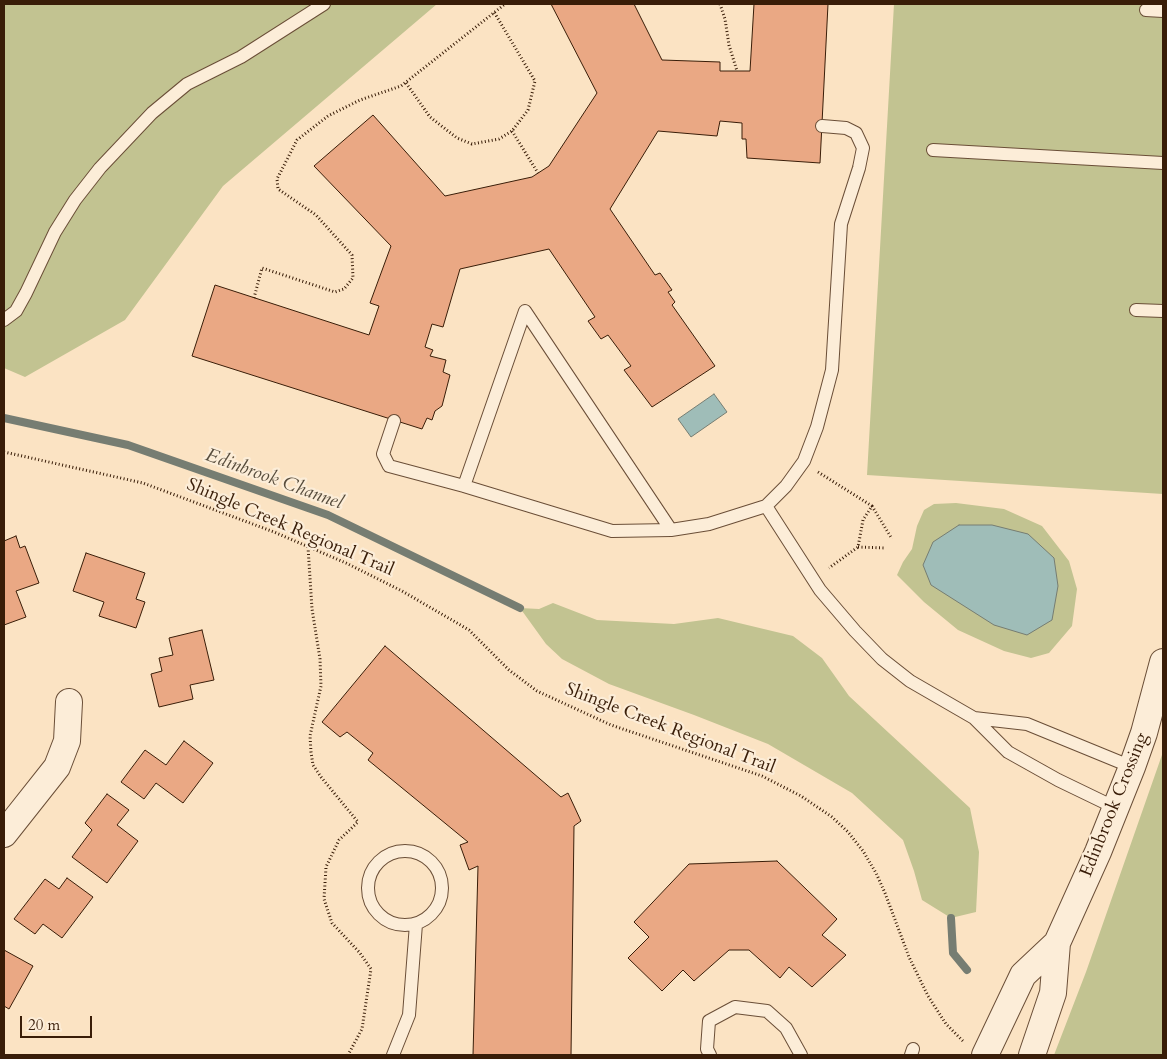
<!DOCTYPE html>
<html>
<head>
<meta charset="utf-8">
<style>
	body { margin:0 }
	#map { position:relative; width:1167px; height:1059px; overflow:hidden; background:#fbe3c3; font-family:Cardo,serif }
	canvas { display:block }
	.frame { position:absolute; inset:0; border:5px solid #391d08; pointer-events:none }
	.scale { position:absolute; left:20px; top:1016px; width:72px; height:22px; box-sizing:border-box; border:2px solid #391d08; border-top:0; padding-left:6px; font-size:15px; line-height:18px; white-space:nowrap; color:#391d08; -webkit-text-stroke:4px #fcedd8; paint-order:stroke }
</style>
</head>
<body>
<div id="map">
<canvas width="1167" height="1059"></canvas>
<div class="frame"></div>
<div class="scale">20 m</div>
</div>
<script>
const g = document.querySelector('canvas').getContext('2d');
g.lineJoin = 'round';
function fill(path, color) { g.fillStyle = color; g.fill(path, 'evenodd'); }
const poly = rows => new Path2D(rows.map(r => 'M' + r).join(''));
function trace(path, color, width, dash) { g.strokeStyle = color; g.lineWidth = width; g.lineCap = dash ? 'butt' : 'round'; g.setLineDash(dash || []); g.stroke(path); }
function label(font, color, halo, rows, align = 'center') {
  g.font = font + ' Cardo,serif'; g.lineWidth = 4.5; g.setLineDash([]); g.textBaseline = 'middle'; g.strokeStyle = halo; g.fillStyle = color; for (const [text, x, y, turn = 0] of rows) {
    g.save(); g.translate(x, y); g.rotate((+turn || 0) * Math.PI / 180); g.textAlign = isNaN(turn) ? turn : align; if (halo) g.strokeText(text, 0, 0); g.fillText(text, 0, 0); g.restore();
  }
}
fill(poly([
	[4,4,437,4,223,186,125,320,25,377,4,368],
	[894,4,1163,4,1163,494,867,475],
	[956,503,1004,509,1042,526,1069,561,1077,589,1072,626,1049,653,1031,658,1004,651,958,630,924,602,897,575,903,562,912,549,917,526,924,510,934,504],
	[553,603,597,620,674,624,718,618,793,636,822,658,849,696,970,808,979,852,976,912,951,918,922,900,914,871,903,840,852,793,768,744,694,715,609,684,562,659,546,644,520,608,539,609],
	[1163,752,1163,1055,1054,1055,1086,972]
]), '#c2c391');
const water = poly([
	[714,394,727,412,691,437,678,419,714,394],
	[959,525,992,525,1028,534,1054,558,1058,586,1052,620,1027,635,994,625,931,585,923,565,933,542,959,525]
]);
fill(water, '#9fbdb8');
trace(water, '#767d72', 1);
trace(poly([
	[4,418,128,445,328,515,520,608],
	[951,918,953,953,967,970]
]), '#767d72', 8);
const building = poly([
	[551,4,634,4,662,60,720,62,720,71,750,71,754,4,828,4,820,163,747,158,746,139,742,139,742,123,720,121,717,136,658,131,610,209,655,275,660,273,672,290,668,292,675,302,672,305,715,366,652,407,624,370,631,366,608,335,601,339,588,321,595,317,549,249,460,269,443,327,432,324,425,347,433,350,430,356,446,360,443,372,450,375,442,406,435,411,432,420,427,418,422,429,192,356,215,285,369,335,379,306,370,303,391,246,314,166,373,115,445,196,532,177,549,166,597,93,551,4],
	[16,536,20,548,25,546,39,583,16,591,26,617,4,625,4,541,16,536],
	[86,553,145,573,136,599,145,602,136,628,99,616,104,602,73,591,86,553],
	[202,630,214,680,190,685,193,699,159,707,151,674,162,671,159,658,173,655,169,638,202,630],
	[385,646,561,797,568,793,581,821,574,826,571,1055,473,1055,478,866,469,870,460,845,468,842,368,760,373,753,347,732,340,737,322,722,385,646],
	[184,741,213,763,183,803,156,783,144,799,121,782,145,750,166,765,184,741],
	[107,794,129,810,117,825,138,841,107,883,72,857,92,830,85,823,107,794],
	[777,861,837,919,822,935,846,955,812,987,789,967,780,978,749,950,729,950,694,981,683,970,662,991,628,958,649,937,634,922,689,864,777,861],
	[67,878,93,897,62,938,43,924,35,934,14,919,45,879,59,889,67,878],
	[4,950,33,966,9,1009,4,1006,4,950]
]);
fill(building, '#eaa884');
trace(building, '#391d08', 1);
const lane = poly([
	[1146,10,1163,11],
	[822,126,846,128,856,133,863,148,859,168,841,224,832,370,817,427,804,461,786,486,766,506,820,590,855,631,882,659,910,681,974,718],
	[933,150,1163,163],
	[1136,310,1163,311],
	[4,320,16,311,26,293,55,232,75,200,100,168,152,113,187,84,241,57,324,4],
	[394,421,383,454,389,466,464,486,612,531,671,530,709,524,766,506],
	[464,486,525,311,671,530],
	[1116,808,1058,780,1008,752,974,718,1027,724,1132,767],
	'368 888a37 37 0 1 1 74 0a37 37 0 1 1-74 0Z',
	[393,1055,409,1015,416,924],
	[710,1055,707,1049,709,1021,735,1007,767,1011,786,1028,801,1055],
	[911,1055,913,1049]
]);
const street = poly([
	[4,834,57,767,67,741,69,702],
	[985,1055,1023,975,1057,943],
	[1032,1055,1053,993,1057,943,1098,852,1132,767,1144,733,1163,662]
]);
trace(lane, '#6a4e37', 14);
trace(street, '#6a4e37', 28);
trace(poly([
	[720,4,725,19,729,45,737,71],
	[406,83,430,117,457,138,472,144,499,139,512,131,528,110,535,81,494,12],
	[512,131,538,173],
	[254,298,262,268,335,292,344,289,353,278,352,255,316,215,278,189,277,179,297,140,328,116,360,100,401,86,505,4],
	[4,452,143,483,274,532,346,563,402,591,469,630,509,670,537,691,611,725,762,776,801,796,832,817,848,832,863,851,876,873,885,893,909,957,928,996,946,1024,964,1042],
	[818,472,872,506,863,520,858,547,829,568],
	[872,506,892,539],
	[308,547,312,609,320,659,321,686,310,736,311,752,313,765,321,777,358,822,339,840,326,867,324,899,332,923,360,953,371,969,362,1029,348,1055],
	[858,547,886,548]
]), '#391d08', 3, [1, 2.5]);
trace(lane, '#fcedd8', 12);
trace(street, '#fcedd8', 26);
label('18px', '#391d08', '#fcedd8', [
	["Shingle Creek Regional Trail",290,528,23],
	["Shingle Creek Regional Trail",670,729,21],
	["Edinbrook Crossing",1115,805,-68]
]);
label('italic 19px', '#584d3d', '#fcedd8', [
	["Edinbrook Channel",274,480,20]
]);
</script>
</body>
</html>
